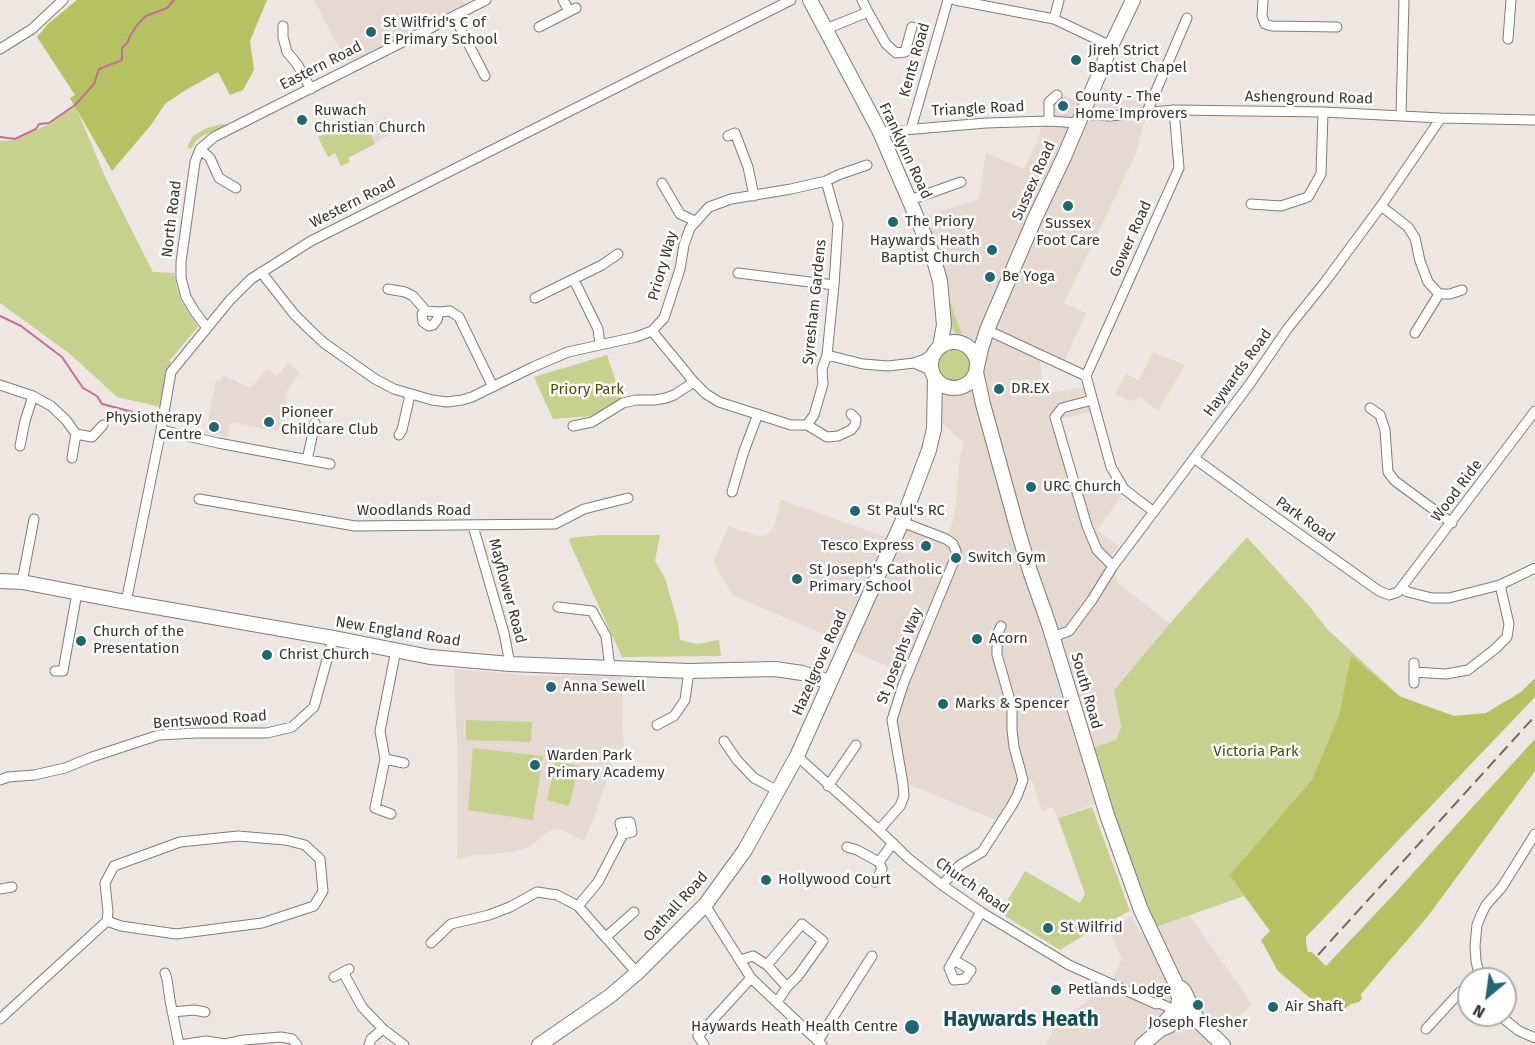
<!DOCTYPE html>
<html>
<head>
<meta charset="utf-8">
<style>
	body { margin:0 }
	#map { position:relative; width:1535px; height:1045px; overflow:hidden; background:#ede6e3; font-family:"Fira Sans",sans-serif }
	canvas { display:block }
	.north { position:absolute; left:1457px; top:967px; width:60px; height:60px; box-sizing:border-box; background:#fff; border:2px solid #afaead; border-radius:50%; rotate:209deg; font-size:16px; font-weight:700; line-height:24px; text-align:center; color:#373533 }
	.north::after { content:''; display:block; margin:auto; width:21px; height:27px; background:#1d6871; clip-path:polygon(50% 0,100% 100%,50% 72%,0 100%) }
</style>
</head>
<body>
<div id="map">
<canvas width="1535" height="1045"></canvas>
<div class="north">N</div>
</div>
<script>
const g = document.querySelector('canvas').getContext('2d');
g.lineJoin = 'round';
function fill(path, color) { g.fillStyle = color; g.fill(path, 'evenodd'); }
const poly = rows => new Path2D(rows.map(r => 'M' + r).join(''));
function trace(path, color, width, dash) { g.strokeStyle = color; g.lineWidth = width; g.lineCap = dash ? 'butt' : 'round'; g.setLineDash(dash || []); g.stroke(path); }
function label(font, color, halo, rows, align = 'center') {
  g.font = font + ' "Fira Sans",sans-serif'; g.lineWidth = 5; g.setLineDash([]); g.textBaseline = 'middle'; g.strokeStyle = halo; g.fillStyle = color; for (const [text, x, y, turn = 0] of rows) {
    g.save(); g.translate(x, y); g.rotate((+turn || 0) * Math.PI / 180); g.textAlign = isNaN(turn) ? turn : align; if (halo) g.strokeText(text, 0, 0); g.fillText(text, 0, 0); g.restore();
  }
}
fill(poly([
	[314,0,462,0,465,5,357,59,346,62],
	[1092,81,1125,100,1152,99,1147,112,1135,156,1064,303,1086,313,1063,364,1039,354,1044,394,1085,387,1092,412,1056,420,1076,490,1103,483,1122,495,1097,530,1119,546,1108,560,1113,566,1118,583,1170,624,1114,690,1121,727,1116,740,1093,748,1112,804,1092,805,1057,817,1053,807,1042,811,1032,780,1024,780,998,821,908,784,897,730,898,716,908,675,845,648,902,522,946,539,953,521,956,504,960,457,964,443,934,416,931,364,944,325,918,219,979,199,986,153,1024,169,1037,143,1044,117,1056,92,1082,104],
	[386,117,394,133,374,143,366,126],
	[1153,352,1185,365,1158,411,1140,397,1130,401,1115,394,1126,374,1139,380],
	[289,363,300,373,285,393,287,399,280,432,231,422,227,437,206,433,216,380,221,381,223,375,248,387,252,386,267,369,276,376],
	[781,500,889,538,842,642,732,595,714,562,728,526,758,536,768,535,774,526],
	[454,669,533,676,621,676,623,706,622,726,624,746,627,758,614,759,597,810,584,841,560,829,549,831,530,847,513,852,476,855,457,859,458,771],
	[1189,915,1252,1004,1207,1045,1046,1045,1054,1028,1099,991,1114,977,1122,959,1108,928,1132,916,1140,933]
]), '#e6d9d1');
fill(poly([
	[75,105,106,179,153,272,174,273,177,288,181,301,198,327,170,360,171,372,165,408,117,397,70,354,0,303,0,141,16,140,49,124],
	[351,121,366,126,375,144,348,158,350,162,341,166,335,153,328,157,318,137],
	[222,124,231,125,202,136,196,141,191,149,187,147,193,136,207,128],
	[949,299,962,335,956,334,952,327],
	'936 364a17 17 0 1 1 34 0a17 17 0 1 1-34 0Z',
	[607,355,623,403,600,419,592,416,553,419,534,377],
	[599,535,660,535,655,561,665,578,678,624,680,640,698,644,719,640,721,656,622,657,569,541,570,538],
	[1247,537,1310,607,1328,630,1458,750,1270,931,1244,896,1156,927,1125,845,1093,748,1116,740,1121,727,1114,690,1179,613],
	[466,720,532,722,531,742,466,740],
	[473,748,543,756,533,820,468,810],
	[556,761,579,766,569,806,547,800],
	[1092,807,1130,911,1094,929,1060,950,1000,913,1025,871,1080,903,1085,894,1058,818]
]), '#c7d18e');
fill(poly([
	[77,0,267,0,250,41,254,70,243,90,230,95,218,72,184,91,165,104,151,125,112,171,70,98,75,95,37,37,48,24],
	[1351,656,1399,696,1454,716,1486,713,1521,692,1535,678,1535,697,1306,937,1306,943,1308,952,1312,952,1326,966,1395,893,1458,823,1535,739,1535,771,1428,916,1361,994,1362,999,1359,1002,1351,1004,1340,1013,1327,1004,1310,998,1278,971,1261,940,1270,931,1230,875,1312,780,1339,716]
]), '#b5c262');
trace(poly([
	[0,137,15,139,36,129,39,124,49,123,75,105,94,84,99,69,122,60,122,48,127,43,131,34,138,24,146,16,167,8,174,0],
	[0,316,21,326,62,357,83,388,97,396,102,404,137,413]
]), '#c76d93', 2);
const street = poly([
	[563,0,569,11],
	[955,0,1054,19,1111,46],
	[1263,0,1262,16,1265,24,1272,26,1337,27],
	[868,12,886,44,896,53,905,52,912,27],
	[454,16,485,76],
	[1054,19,1059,0],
	[283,26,283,37,287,52,297,64,311,89],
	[539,27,576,8],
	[826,29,868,12,862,0],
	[1508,39,1511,0],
	[0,49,32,29,63,0],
	[1147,112,1187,18],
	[1082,114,1110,116,1174,110,1323,112,1441,118,1535,120],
	[1401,115,1404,0],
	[1049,121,1049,102,1057,95],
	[911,129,948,0],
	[880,132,986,123,1049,121,1078,123],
	[728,136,735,133,748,167,754,196],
	[200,149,210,158,219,178,236,188],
	[662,183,680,214,695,221],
	[910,200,961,182],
	[1251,204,1281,206,1308,197,1321,174,1323,112],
	[1381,206,1408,227,1415,238,1420,261,1428,282,1439,294],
	[261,272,294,314,308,328,324,343,375,379,394,389,432,400,447,402,462,400,472,397,533,367,568,352,636,337,652,331,664,318,680,269,684,245,690,228,709,207,731,199,791,189,826,181,838,175,867,165],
	[738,273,834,285],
	[574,280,598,329,600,344],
	[388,289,405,292,413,296,426,311],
	[535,298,602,265,618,254],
	[426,311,439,312,437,320,433,325,429,326,423,322,422,314,426,311],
	[439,312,450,311,459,317,493,387],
	[207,328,195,312,186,297,181,278,181,262,195,162,200,149,214,137,486,0],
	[987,330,1086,376],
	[652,331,694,382,706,394,719,402,791,425,807,425],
	[1415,333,1439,294,1450,294,1462,290],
	[827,355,863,364,888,366,914,363,925,359,936,351],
	[914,363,932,371],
	[0,385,33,396,51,406,66,420,76,434,92,437,103,425],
	[1092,400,1062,408,1055,417,1087,526,1097,550,1113,566],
	[1370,408,1380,415,1385,430,1388,472,1395,481,1452,523],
	[807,425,814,415,823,384,822,369,827,355,834,285,838,224,826,181],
	[807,425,827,437,838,436,851,430,855,425,856,419,851,414],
	[573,426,592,422,623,403,636,400,655,400,666,398,674,395,694,382],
	[161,430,218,443,330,464],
	[399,435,402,430,410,395],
	[20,446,25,421,33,396],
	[72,458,76,434],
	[1194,458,1264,509,1379,591,1389,595,1398,592,1401,588,1535,411],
	[307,460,315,423],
	[732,492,744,451,758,414],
	[199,499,355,526,555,524,584,509,628,498],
	[1154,512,1124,489,1111,467,1086,376,1179,168,1174,110],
	[473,526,504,633,510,664],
	[22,582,34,519],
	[1401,588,1408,592,1432,598,1449,598,1500,585,1535,568],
	[126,602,161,430,171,372,230,300,251,279,311,241,791,0],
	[558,607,592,611,606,636,610,668],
	[1053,637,1069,631,1092,600,1113,566,1249,385,1288,328,1325,282,1381,206,1441,118],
	[55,671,63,671,77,593],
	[1414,672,1446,674,1468,670,1495,649,1507,637,1509,624,1500,585],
	[1414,683,1414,663],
	[657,725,674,716,685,700,689,671],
	[724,741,737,760,754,778,778,791],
	[797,756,879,830,908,858,942,885,981,912,1069,965,1156,1004,1159,1003,1186,1015],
	[385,759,404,763],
	[0,780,8,777,34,775,65,768,92,757,159,735,196,733,267,733,292,727,314,707,333,638],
	[828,786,856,745],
	[391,814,375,808,385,759,380,731,396,650],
	[630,822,632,832,623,834,620,823,630,822],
	[879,830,900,806,904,796,903,784,892,720,903,685,956,556,956,551,953,544,946,539,902,522],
	[847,847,857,850,879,862,893,843],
	[875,882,882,869,879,862],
	[942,885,960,865,982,852,1011,807,1017,796,1023,780,1014,747,1012,730,1012,707,997,655,997,635,1001,626],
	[0,889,12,887],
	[705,905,751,978,822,1045],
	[578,906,598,882,623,834],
	[606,937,634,912],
	[431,943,451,924,489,915,510,907,537,892,557,895,578,906,637,973],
	[741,960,753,956,767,965,787,987,777,1002],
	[954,960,971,970,965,979,954,980,949,968,981,912],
	[767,965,802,924,823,941,798,976,787,987],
	[343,972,362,1007,383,1029,404,1045],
	[165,973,167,979,170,1000,179,1045],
	[334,977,349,969],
	[1480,979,1476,961,1475,946,1477,925,1481,915,1486,905,1502,887,1535,834],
	[172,1012,194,1010,205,1012],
	[1499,1015,1519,1031,1535,1038],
	[0,1019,107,921,108,912,105,883,114,866,180,842,238,836,285,840,305,845,320,859,323,891,314,906,262,923,176,934,121,926,107,921],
	[1426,1029,1460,992,1469,986],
	[818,1041,872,956],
	[180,1045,206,1041,225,1044,244,1040,281,1037,292,1039,297,1045],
	[369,1045,371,1039,383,1029],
	[704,1045,698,1036,751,978]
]);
const secondary = poly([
	[810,0,880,132,932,253,940,281,944,325,940,346],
	'931 365a23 23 0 1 1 46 0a23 23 0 1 1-46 0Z',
	[977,367,981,349,987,330,1035,218,1064,157,1111,46,1133,0],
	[976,372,983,404,1018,531,1030,571,1049,625,1107,815,1141,910,1175,982,1179,998,1178,1008,1163,1024,1161,1029],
	[0,581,22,582,126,602,333,638,430,657,510,664,689,671,775,669,802,673,829,682],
	[1181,988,1184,991,1198,1021,1223,1045],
	[539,1045,610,996,637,973,705,905,745,850,797,756,902,522,929,450,934,429,935,378],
	[1142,1045,1161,1029,1169,1026]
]);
trace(street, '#817c78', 11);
trace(secondary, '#817c78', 16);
trace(street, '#fff', 9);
trace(secondary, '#fff', 14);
trace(poly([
	[1318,955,1535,716]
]), '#6d6a67', 2, [12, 6]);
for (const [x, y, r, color] of [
	[371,32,6,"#1d6871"],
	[1076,60,6,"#1d6871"],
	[1063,106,6,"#1d6871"],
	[302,120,6,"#1d6871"],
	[1068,206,6,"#1d6871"],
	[893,222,6,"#1d6871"],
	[992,250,6,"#1d6871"],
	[990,277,6,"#1d6871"],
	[999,389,6,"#1d6871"],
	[269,422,6,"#1d6871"],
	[214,427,6,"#1d6871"],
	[1031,487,6,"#1d6871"],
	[855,511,6,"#1d6871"],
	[926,546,6,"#1d6871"],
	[956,558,6,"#1d6871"],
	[797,579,6,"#1d6871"],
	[977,639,6,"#1d6871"],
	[81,641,6,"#1d6871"],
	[267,655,6,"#1d6871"],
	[551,687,6,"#1d6871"],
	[943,704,6,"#1d6871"],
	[535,765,6,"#1d6871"],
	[766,880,6,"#1d6871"],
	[1048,928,6,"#1d6871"],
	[1056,990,6,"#1d6871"],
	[1198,1005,6,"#1d6871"],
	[1273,1007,6,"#1d6871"],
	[912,1027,8,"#1d6871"]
]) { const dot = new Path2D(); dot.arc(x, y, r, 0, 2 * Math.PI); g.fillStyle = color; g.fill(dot); trace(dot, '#fff', 2); }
label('15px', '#373533', '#fff', [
	["St Wilfrid's C of",383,23],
	["E Primary School",383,40],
	["Jireh Strict",1088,51],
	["Baptist Chapel",1088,68],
	["County - The",1075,97],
	["Home Improvers",1075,114],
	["Ruwach",314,111],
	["Christian Church",314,128],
	["The Priory",905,222],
	["Sussex",1068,224,"center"],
	["Foot Care",1068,241,"center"],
	["Haywards Heath",980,241,"right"],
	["Baptist Church",980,258,"right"],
	["Be Yoga",1002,277],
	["DR.EX",1011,389],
	["Pioneer",281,413],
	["Childcare Club",281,430],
	["Physiotherapy",202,418,"right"],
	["Centre",202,435,"right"],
	["URC Church",1043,487],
	["St Paul's RC",867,511],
	["Tesco Express",914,546,"right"],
	["Switch Gym",968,558],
	["St Joseph's Catholic",809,570],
	["Primary School",809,587],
	["Church of the",93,632],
	["Presentation",93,649],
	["Acorn",989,639],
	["Christ Church",279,655],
	["Anna Sewell",563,687],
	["Marks & Spencer",955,704],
	["Warden Park",547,756],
	["Primary Academy",547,773],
	["Hollywood Court",778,880],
	["St Wilfrid",1060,928],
	["Petlands Lodge",1068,990],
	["Air Shaft",1285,1007],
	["Joseph Flesher",1198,1023,"center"],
	["Haywards Heath Health Centre",898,1027,"right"]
], 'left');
label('15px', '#373533', '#fff', [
	["Kents Road",915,60,-74],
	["Eastern Road",321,66,-27],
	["Ashenground Road",1309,98,1],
	["Triangle Road",978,109,-3],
	["Franklynn Road",905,151,65],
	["Sussex Road",1034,181,-66],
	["Western Road",353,203,-27],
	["North Road",172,219,-83],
	["Gower Road",1131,239,-66],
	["Priory Way",663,266,-74],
	["Syresham Gardens",815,302,-84],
	["Haywards Road",1238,373,-54],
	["Wood Ride",1457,491,-53],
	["Woodlands Road",414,511],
	["Park Road",1305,520,35],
	["Mayflower Road",507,591,75],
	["New England Road",398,632,9],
	["St Josephs Way",900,656,-69],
	["Hazelgrove Road",820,663,-66],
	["South Road",1086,691,74],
	["Bentswood Road",210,720,-4],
	["Church Road",972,886,35],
	["Oathall Road",676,907,-48]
]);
label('15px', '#4a5106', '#fff', [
	["Priory Park",587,390],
	["Victoria Park",1256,752]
]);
label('bold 21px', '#114e55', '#fff', [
	["Haywards Heath",1021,1020]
]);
</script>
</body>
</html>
